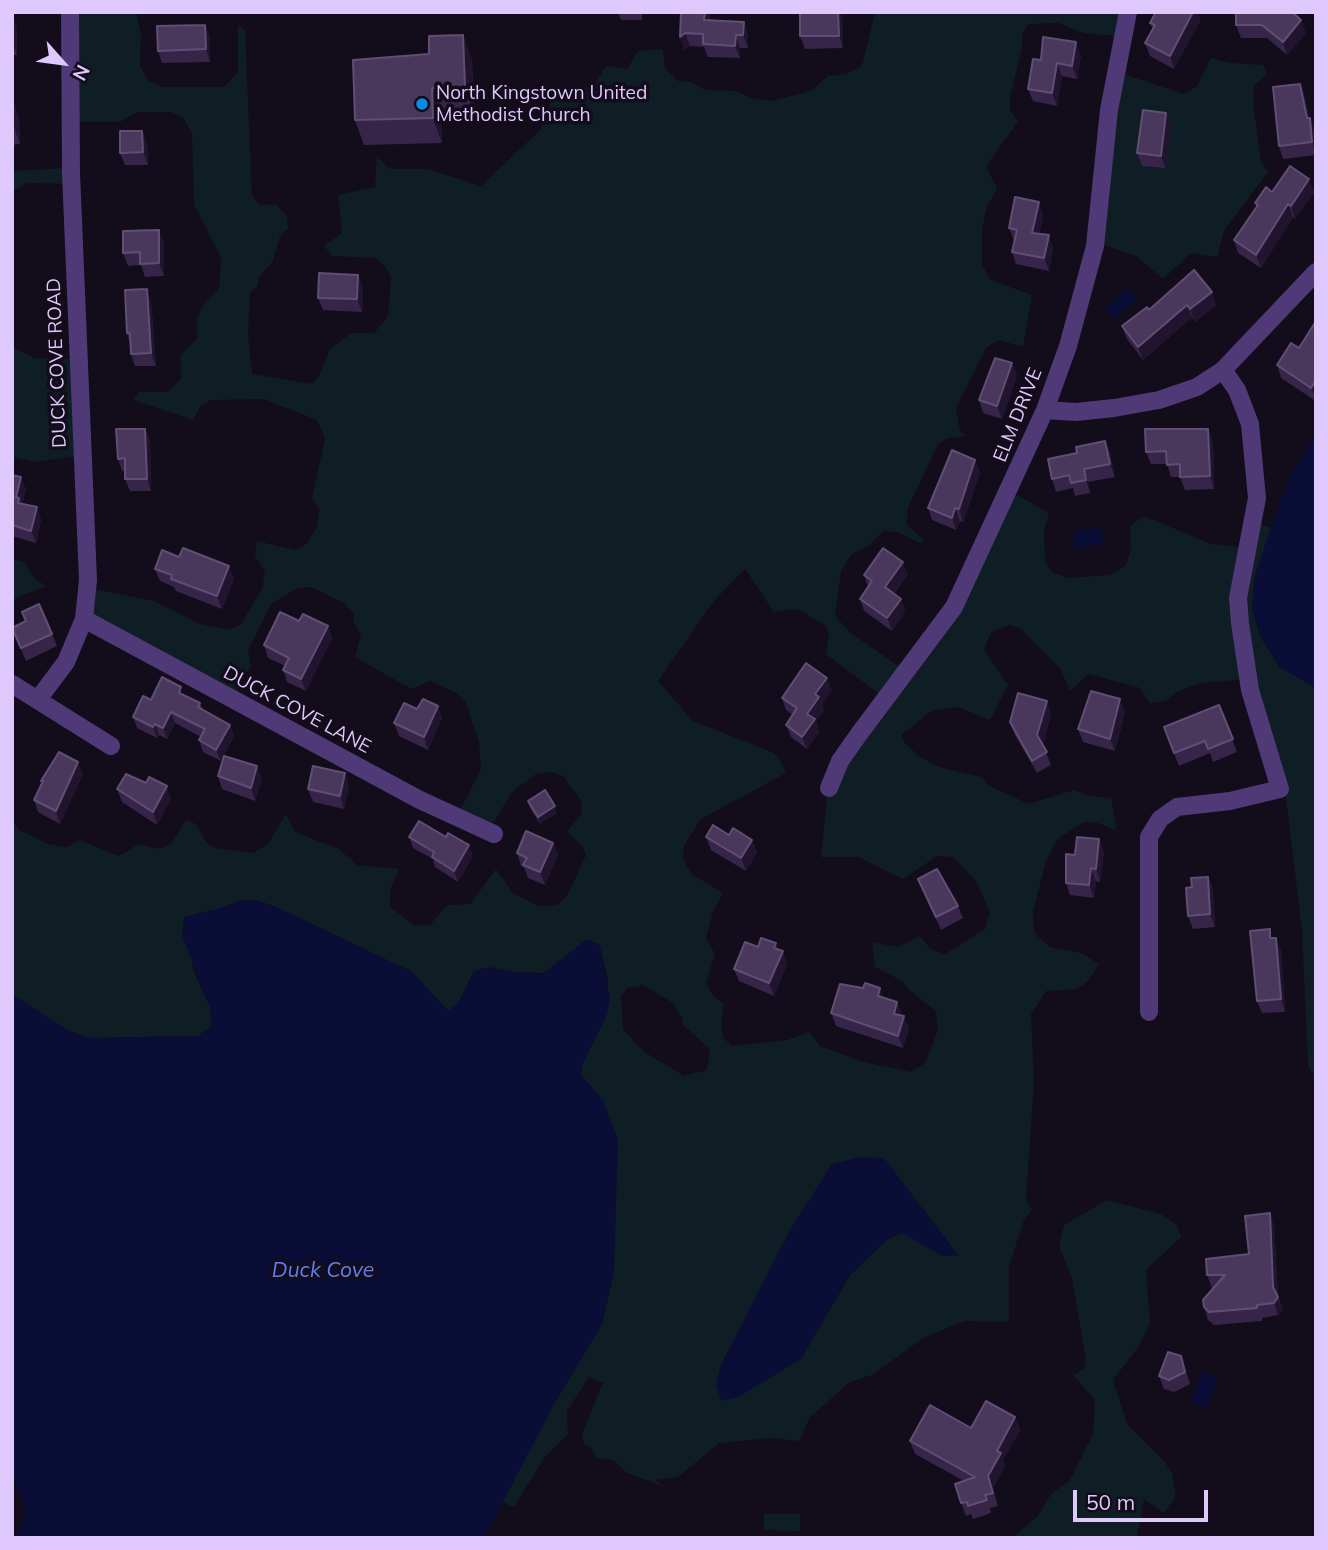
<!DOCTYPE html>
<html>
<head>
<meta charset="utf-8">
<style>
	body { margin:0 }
	#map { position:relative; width:1328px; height:1550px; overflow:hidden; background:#130c1b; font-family:Mulish,sans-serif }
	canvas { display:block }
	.frame { position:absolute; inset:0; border:14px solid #dec8fc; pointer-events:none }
	.north { position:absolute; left:28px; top:28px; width:70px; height:70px; -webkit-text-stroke:5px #130c1b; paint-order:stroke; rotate:118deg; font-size:19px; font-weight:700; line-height:28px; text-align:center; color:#dec8fc }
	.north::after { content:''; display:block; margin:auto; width:24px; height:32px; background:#dec8fc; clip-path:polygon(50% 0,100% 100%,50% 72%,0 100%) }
	.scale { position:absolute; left:1073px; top:1490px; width:135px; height:32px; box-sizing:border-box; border:4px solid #dec8fc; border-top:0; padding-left:9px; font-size:21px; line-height:24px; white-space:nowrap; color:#dec8fc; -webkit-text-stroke:5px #130c1b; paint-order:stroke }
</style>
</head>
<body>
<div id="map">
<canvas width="1328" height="1550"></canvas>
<div class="frame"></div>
<div class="north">N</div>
<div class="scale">50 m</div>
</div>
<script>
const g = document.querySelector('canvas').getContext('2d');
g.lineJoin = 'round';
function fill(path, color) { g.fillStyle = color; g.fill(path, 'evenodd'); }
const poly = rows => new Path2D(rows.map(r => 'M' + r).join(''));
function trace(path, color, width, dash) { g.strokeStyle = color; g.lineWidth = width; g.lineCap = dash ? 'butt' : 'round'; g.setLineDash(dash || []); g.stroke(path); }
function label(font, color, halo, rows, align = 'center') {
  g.font = font + ' Mulish,sans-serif'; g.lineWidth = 7; g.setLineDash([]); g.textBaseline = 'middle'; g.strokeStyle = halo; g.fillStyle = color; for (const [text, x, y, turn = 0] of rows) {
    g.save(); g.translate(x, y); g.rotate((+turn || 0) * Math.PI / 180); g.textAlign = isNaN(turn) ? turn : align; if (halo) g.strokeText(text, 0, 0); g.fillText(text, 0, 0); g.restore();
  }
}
fill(poly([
	[71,12,136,12,141,34,140,66,148,80,162,87,224,87,238,72,238,25,245,30,252,196,260,205,276,204,287,216,288,228,280,236,273,261,258,278,258,285,250,293,248,334,252,374,312,384,320,374,330,349,351,333,374,333,388,316,391,277,385,266,375,258,332,256,324,246,342,233,338,195,375,187,377,157,390,169,428,169,481,186,540,130,558,85,583,89,595,83,606,66,627,69,638,51,663,49,665,68,678,81,691,82,705,90,735,91,755,99,771,101,811,91,828,76,846,74,862,66,875,12,1121,12,1118,36,1084,33,1058,23,1029,24,1022,34,1022,48,1010,97,1010,110,1018,122,986,166,997,189,987,207,982,228,982,265,991,280,1032,295,1023,347,999,340,986,348,956,408,960,431,966,436,948,438,938,444,908,508,907,525,923,539,922,544,897,532,883,531,868,546,851,555,841,571,835,616,851,633,897,665,902,664,947,606,1006,493,1021,497,1049,513,1044,531,1045,561,1052,572,1068,578,1110,575,1126,565,1131,550,1130,526,1144,516,1211,544,1238,547,1251,537,1256,522,1271,528,1255,576,1252,610,1261,638,1280,667,1316,688,1316,1075,1311,1072,1308,1065,1302,931,1286,799,1248,679,1201,683,1176,692,1166,701,1150,703,1140,688,1089,674,1070,691,1060,668,1021,629,1010,625,991,632,984,650,1008,685,990,720,958,707,933,710,901,735,905,743,919,756,939,767,981,777,989,786,1029,804,1074,790,1089,796,1111,798,1116,823,1115,830,1098,823,1084,822,1057,839,1046,861,1033,912,1034,933,1050,947,1081,953,1099,964,1087,982,1077,989,1046,991,1031,1014,1034,1080,1026,1200,1032,1209,1024,1220,1009,1266,1009,1322,965,1321,923,1338,874,1374,850,1382,809,1418,800,1441,772,1438,719,1443,678,1477,655,1480,663,1486,627,1473,614,1460,596,1458,591,1447,584,1445,582,1433,603,1383,589,1377,567,1411,568,1434,545,1457,514,1507,502,1502,554,1404,602,1324,614,1271,614,1196,604,1102,581,1075,582,1064,606,1017,608,979,599,944,586,940,544,973,474,971,459,1002,448,1011,412,972,271,905,255,900,238,901,222,908,184,917,194,972,210,1007,212,1026,198,1036,87,1038,67,1030,12,994,12,820,19,830,48,844,67,847,79,840,119,856,139,844,160,849,171,843,186,820,196,824,206,842,214,848,253,853,268,844,286,814,295,832,339,849,357,865,399,869,390,890,390,907,415,926,430,925,447,905,470,904,496,869,514,894,539,906,557,905,567,896,586,855,584,849,567,831,582,814,581,800,563,776,552,772,536,774,512,792,492,825,458,815,481,769,479,742,466,703,457,693,430,681,411,689,355,657,361,634,354,623,353,612,344,603,311,587,297,588,271,604,248,650,251,666,235,697,88,621,94,589,154,601,200,624,230,630,241,624,262,589,265,571,255,556,257,541,295,550,307,543,317,528,319,509,312,498,325,438,317,420,264,399,211,400,200,407,193,420,133,400,139,392,168,392,181,378,181,355,197,338,197,320,203,305,219,289,221,257,194,205,192,134,184,119,171,112,137,112,120,122,76,122],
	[745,569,774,612,798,609,826,626,829,634,826,654,878,693,829,778,821,857,859,857,903,879,937,856,953,857,976,881,990,912,985,929,945,954,930,949,920,936,897,947,872,942,875,967,902,981,909,990,936,1011,938,1030,925,1063,911,1072,860,1061,820,1046,810,1032,787,1040,733,1046,724,1039,721,1024,724,1004,714,997,706,983,715,954,706,938,713,912,723,893,692,874,683,859,684,846,701,819,786,773,779,758,772,752,693,721,658,681,714,601],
	[643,985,673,1003,682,1018,683,1025,710,1049,707,1070,684,1076,643,1051,623,1029,621,996,628,988],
	[884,1158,943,1256,902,1233,889,1238,850,1275,801,1359,721,1365,792,1229],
	[1211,58,1229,63,1263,65,1267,74,1254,86,1253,102,1261,161,1268,172,1224,231,1217,257,1191,253,1163,279,1136,256,1095,242,1114,71,1184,94,1197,86],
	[68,168,71,184,27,183,12,192,12,171],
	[12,347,35,358,75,359,83,455,35,462,12,457],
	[12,559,24,562,34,578,46,586,12,600],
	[1107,1200,1161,1214,1177,1225,1181,1237,1146,1270,1150,1323,1139,1346,1113,1380,1127,1424,1164,1461,1172,1473,1176,1496,1164,1513,1144,1499,1137,1538,1004,1538,1014,1536,1037,1517,1051,1494,1070,1480,1093,1434,1095,1400,1073,1375,1084,1369,1086,1360,1072,1279,1059,1246,1064,1225],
	[764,1514,800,1514,800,1531,764,1530]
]), '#0f1e24');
fill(poly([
	[1127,288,1137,298,1115,319,1106,309],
	[1316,434,1316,688,1280,667,1261,638,1252,610,1255,576,1271,528,1290,477],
	[1101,528,1104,543,1075,549,1073,531],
	[255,900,290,913,412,972,448,1011,459,1002,474,971,489,967,527,974,544,973,586,940,599,944,610,999,606,1017,582,1064,581,1075,604,1102,618,1140,614,1271,602,1324,554,1404,484,1538,16,1538,23,1523,25,1506,12,1472,12,994,67,1030,87,1038,198,1036,212,1026,210,1007,182,935,184,917,222,908,238,901],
	[860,1157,884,1158,959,1256,943,1256,902,1233,889,1238,849,1275,801,1359,738,1397,721,1401,716,1384,721,1365,791,1228,832,1164],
	[1202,1371,1218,1377,1207,1408,1191,1402]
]), '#0a0d35');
trace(poly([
	[1045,410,1076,412,1114,408,1159,400,1197,387,1223,370,1316,272],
	[84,619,420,800,494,834],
	[12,684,111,746],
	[39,698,66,662,84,619,88,580,71,173,70,12],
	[829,788,840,761,859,734,954,607,1045,410,1068,346,1095,246,1109,110,1128,12],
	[1149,1012,1149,837,1160,819,1177,807,1230,801,1280,789,1250,690,1240,623,1238,598,1257,498,1250,424,1237,390,1223,370]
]), '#4f3977', 18);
fill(poly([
	[618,12,642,12,642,20,621,20],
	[681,12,710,12,710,21,744,22,748,35,748,48,740,48,740,58,708,57,704,47,690,46,684,50],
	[838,12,840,12,843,21,843,48,805,49,800,36],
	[1236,12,1306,33,1287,55,1267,38,1241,38,1236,25],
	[12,16,17,28,17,55,12,55],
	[1201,19,1174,69,1150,56,1145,43,1153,29,1150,23],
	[205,25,210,37,210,62,162,63,158,51],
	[463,35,472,60,474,112,441,113,442,143,364,145,355,120,429,54],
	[1081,55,1077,79,1062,76,1057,106,1033,101,1028,89,1041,60],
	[1300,84,1305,97,1309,118,1314,130,1316,155,1283,159,1279,146],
	[12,98,19,118,20,144,12,145],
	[1166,113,1171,126,1165,168,1142,166,1137,153],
	[147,143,148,165,125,165,120,153],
	[1272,192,1314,192,1295,219,1293,217,1261,268,1238,253,1234,240,1257,207,1255,203],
	[1043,215,1039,234,1053,248,1049,271,1016,264,1012,252,1014,241,1009,228],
	[164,243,164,276,145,277,141,265,128,266,123,253],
	[358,275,363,288,362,312,323,310,318,298],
	[1212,292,1216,305,1195,322,1192,317,1143,360,1127,339,1122,326,1149,310],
	[151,301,156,366,135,366,131,354,130,343,127,333],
	[1316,321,1316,401,1281,378,1277,365,1299,348],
	[1012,363,1017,376,1002,419,983,413,979,400],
	[145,429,150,441,151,491,130,491,125,479,125,471,122,471,118,459],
	[1105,441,1110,453,1115,477,1088,482,1090,493,1075,496,1073,488,1056,492,1052,479,1077,453],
	[1213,442,1214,489,1185,490,1180,477,1171,477,1167,464,1151,464,1146,452],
	[975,460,980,473,963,522,960,521,956,530,932,520,928,508],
	[12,475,26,489,22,504,37,507,41,520,36,543,12,536],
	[155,569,234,578,222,609,176,591,174,587,160,581],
	[908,574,894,594,901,599,905,611,892,631,864,611,860,599,868,587,864,575],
	[22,612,52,634,57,646,26,661,12,628,25,621],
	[299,621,328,626,332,639,306,691,287,682,283,670,285,666,268,658,264,645],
	[832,690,822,704,824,710,816,721,819,732,807,749,791,737,786,725,793,715,786,710,782,698],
	[184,695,200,703,203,710,230,725,234,736,221,761,203,752,199,740,201,737,175,723,167,739,159,735,157,738,137,728,133,717,151,700],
	[1219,705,1237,752,1213,762,1210,753,1179,766,1164,727],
	[417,709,442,718,428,750,399,736,394,723],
	[1125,712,1115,751,1083,742,1078,729],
	[1051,714,1043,745,1051,765,1037,773,1015,735,1010,722],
	[345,773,349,786,344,809,313,802,308,789],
	[83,774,60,824,38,812,34,800,42,784,41,781],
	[218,776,262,778,255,801,222,789],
	[117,789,171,799,157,825,122,802],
	[528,801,557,813,540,824,530,808],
	[729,835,752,840,757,852,746,871,711,850,706,837],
	[409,837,473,856,458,882,435,867,433,859,413,848],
	[1099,839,1104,852,1100,882,1096,881,1094,898,1070,895,1066,883,1075,855],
	[553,843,558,855,545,885,528,878,524,867,521,866,517,853],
	[1208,877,1213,889,1215,927,1193,929,1188,916,1192,887],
	[918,879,958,906,963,918,941,930,923,891],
	[1273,938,1281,950,1285,1012,1262,1013,1257,1001],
	[776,943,778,949,787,964,774,996,739,981,734,969,758,947],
	[884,998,897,1002,902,1016,904,1016,909,1029,903,1048,836,1026,831,1013],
	[1274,1226,1278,1296,1283,1310,1278,1315,1262,1318,1262,1321,1214,1325,1208,1320,1204,1307,1214,1288,1212,1288,1207,1275,1249,1254],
	[1181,1356,1190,1384,1174,1392,1164,1389,1159,1376],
	[1015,1417,1020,1430,1003,1460,1005,1466,993,1488,998,1506,990,1508,991,1513,973,1519,971,1514,966,1516,961,1503,964,1481,915,1454,910,1441]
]), '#372549');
fill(poly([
	[705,12,710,12,710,14,708,33,704,20],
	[838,12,840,12,843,21,843,48,839,36],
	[1193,12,1198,12,1201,19,1174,69,1170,56],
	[12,16,17,28,17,55,12,41],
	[1301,20,1306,33,1287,55,1283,42],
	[744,22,748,35,748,48,743,35],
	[205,25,210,37,210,62,206,49],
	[685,33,690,46,684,50,680,37],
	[463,35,472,60,474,112,465,87],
	[736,35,740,48,740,58,735,46],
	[1076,42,1081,55,1077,79,1072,66],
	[1057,63,1062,76,1057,106,1052,93],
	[1300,84,1305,97,1311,126,1310,118,1314,130,1316,153,1312,142],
	[432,88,441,113,442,143,433,118],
	[12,98,19,118,20,144,12,122],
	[1166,113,1171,126,1165,168,1161,156],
	[142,131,147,143,148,165,143,152],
	[1309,179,1314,192,1295,219,1291,206],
	[1039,202,1043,215,1037,246,1032,233],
	[1288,204,1293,217,1261,268,1256,255],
	[159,230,164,243,164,276,159,263],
	[1049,235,1053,248,1049,271,1044,258],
	[358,275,363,288,362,312,357,299],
	[147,289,151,301,156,366,151,353],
	[1212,292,1216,305,1195,322,1190,309],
	[1187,305,1192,317,1143,360,1138,347],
	[1012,363,1017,376,1002,419,997,406],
	[1316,380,1316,400,1311,388],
	[145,429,150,441,151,491,147,479],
	[1208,429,1213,442,1214,489,1210,476],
	[1105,441,1110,453,1115,477,1110,464],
	[975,460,980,473,963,522,959,509],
	[1084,469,1088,482,1090,493,1086,480],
	[21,477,26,489,22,505,23,516,16,497],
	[37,507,41,520,36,543,31,531],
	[955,508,960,521,956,530,952,518],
	[903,562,908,574,889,600,885,587],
	[229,566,234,578,222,609,217,596],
	[901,599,905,611,892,631,887,618],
	[328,626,332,639,306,691,301,679],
	[827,678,832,690,822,704,824,710,816,721,819,732,807,749,802,737,807,714,815,694],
	[1120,699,1125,712,1115,751,1110,739],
	[1047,701,1051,714,1042,748,1037,735],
	[438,706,442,718,428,750,424,737],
	[171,712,175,723,167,739,163,728],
	[155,724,159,735,157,738,153,727],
	[230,725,234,736,221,761,216,750],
	[78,762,83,774,60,824,56,811],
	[257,766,262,778,255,801,251,788],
	[345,773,349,786,344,809,340,796],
	[167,786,171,799,157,825,153,812],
	[555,806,557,813,540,824,538,817],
	[1099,839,1104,852,1100,882,1096,869],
	[752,840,757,852,746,871,741,858],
	[553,843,558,855,545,885,540,872],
	[469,845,473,856,458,882,454,871],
	[1091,868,1096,881,1094,898,1089,885],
	[1208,877,1213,889,1215,927,1210,914],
	[1276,938,1281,950,1285,1012,1281,999],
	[776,943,781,955,783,951,787,964,774,996,769,983,774,948],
	[880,988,885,1001,878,996],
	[897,1002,902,1015,899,1026,894,1014],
	[904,1016,909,1029,903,1048,898,1036],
	[1270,1213,1274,1226,1278,1298,1283,1310,1278,1315,1274,1303],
	[1015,1417,1020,1430,1003,1460,1005,1466,993,1488,998,1506,988,1476,997,1451]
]), '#21142e');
const building = poly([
	[681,12,705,12,704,20,744,22,743,35,736,35,735,46,703,44,703,34,685,33,680,37,681,12],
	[800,12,838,12,839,36,800,36,800,12],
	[1156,12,1193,12,1170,56,1145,43,1155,25,1150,23,1156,12],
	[1236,12,1292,12,1301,20,1283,42,1262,25,1236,25,1236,12],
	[205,25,206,49,158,51,157,26,205,25],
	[463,35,465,87,432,88,433,118,355,120,353,60,429,54,429,36,463,35],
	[1043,37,1076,42,1072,66,1057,63,1052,93,1028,89,1033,59,1041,60,1043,37],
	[1300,84,1307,118,1310,118,1312,142,1279,146,1273,87,1300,84],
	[1143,110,1166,113,1161,156,1137,153,1143,110],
	[120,131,142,131,143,152,120,153,120,131],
	[1290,166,1309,179,1291,206,1288,204,1256,255,1234,240,1258,205,1255,203,1266,187,1272,192,1290,166],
	[1015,197,1039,202,1032,233,1049,235,1044,258,1012,252,1017,230,1009,228,1015,197],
	[159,230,159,263,140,264,140,252,123,253,123,231,159,230],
	[1194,270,1212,292,1190,309,1187,305,1138,347,1122,326,1147,307,1149,310,1194,270],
	[319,273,358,275,357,299,318,298,319,273],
	[147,289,151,353,131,354,130,333,127,333,125,290,147,289],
	[1316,321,1316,380,1311,388,1277,365,1291,343,1299,348,1316,321],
	[995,358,1012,363,997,406,979,400,995,358],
	[116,429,145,429,147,479,125,479,125,458,118,459,116,429],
	[1145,429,1208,429,1210,476,1180,477,1180,464,1167,465,1166,451,1146,452,1145,429],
	[1105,441,1110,464,1084,469,1086,480,1071,483,1069,475,1052,479,1048,459,1077,453,1076,447,1105,441],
	[952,450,975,460,959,509,955,508,952,518,928,508,952,450],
	[12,475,21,477,16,497,19,498,18,503,37,507,31,531,12,525,12,475],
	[183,548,229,566,217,596,171,579,172,575,155,569,162,550,179,557,183,548],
	[883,548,903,562,885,587,901,599,887,618,860,599,872,581,864,575,883,548],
	[39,604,52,634,21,648,12,628,26,621,22,612,39,604],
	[280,612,299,621,303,614,328,626,301,679,283,670,289,658,264,645,280,612],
	[806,663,827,678,815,694,819,697,807,714,815,719,802,737,786,725,797,708,782,698,806,663],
	[162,677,181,687,179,693,200,703,198,707,230,725,216,750,199,740,205,729,171,712,163,728,155,724,153,727,133,717,143,696,151,700,162,677],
	[1091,691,1120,699,1110,739,1078,729,1091,691],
	[1018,693,1047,701,1037,735,1047,752,1032,761,1010,722,1018,693],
	[423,699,438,706,424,737,394,723,404,703,417,709,423,699],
	[1219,705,1233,739,1208,749,1205,741,1174,753,1164,727,1219,705],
	[59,752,78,762,56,811,34,800,43,781,41,781,59,752],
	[224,756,257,766,251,788,218,776,224,756],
	[313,766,345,773,340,796,308,789,313,766],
	[126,774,146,783,149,777,167,786,153,812,117,789,126,774],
	[545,790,555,806,538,817,528,801,545,790],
	[419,821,446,837,448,833,469,845,454,871,432,857,434,852,409,837,419,821],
	[713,825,729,835,733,828,752,840,741,858,706,837,713,825],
	[526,831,553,843,540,872,523,865,527,858,517,853,526,831],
	[1077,837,1099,839,1096,869,1091,868,1089,885,1066,883,1066,854,1075,855,1077,837],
	[937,869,958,906,936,917,918,879,937,869],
	[1208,877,1210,914,1188,916,1186,888,1192,887,1191,878,1208,877],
	[1270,929,1270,938,1276,938,1281,999,1257,1001,1250,931,1270,929],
	[761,938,776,943,774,948,783,951,769,983,734,969,745,942,758,947,761,938],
	[865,983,880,988,878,996,897,1002,894,1014,904,1016,898,1036,831,1013,840,984,863,988,865,983],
	[1270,1213,1273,1287,1278,1297,1274,1303,1257,1305,1257,1308,1209,1312,1204,1307,1203,1300,1225,1275,1207,1275,1206,1259,1249,1254,1245,1216,1270,1213],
	[1168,1352,1181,1356,1185,1372,1169,1380,1159,1376,1168,1352],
	[986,1401,1015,1417,997,1451,1001,1453,988,1476,993,1493,985,1495,987,1500,968,1506,967,1502,961,1503,955,1484,975,1477,910,1441,930,1405,971,1428,986,1401]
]);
fill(building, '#49375c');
trace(building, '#604e75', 2);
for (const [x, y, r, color] of [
	[422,104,7,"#0c8be5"]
]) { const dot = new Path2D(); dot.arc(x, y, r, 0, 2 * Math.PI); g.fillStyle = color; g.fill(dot); trace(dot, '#130c1b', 2.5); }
label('19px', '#dec8fc', '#130c1b', [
	["North Kingstown United",436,93],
	["Methodist Church",436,115]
], 'left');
label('19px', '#dec8fc', '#130c1b', [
	["DUCK COVE ROAD",57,363,-92],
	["ELM DRIVE",1018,415,-68],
	["DUCK COVE LANE",297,710,28]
]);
label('italic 21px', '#5c7ff7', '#130c1b', [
	["Duck Cove",323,1271]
]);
</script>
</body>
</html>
